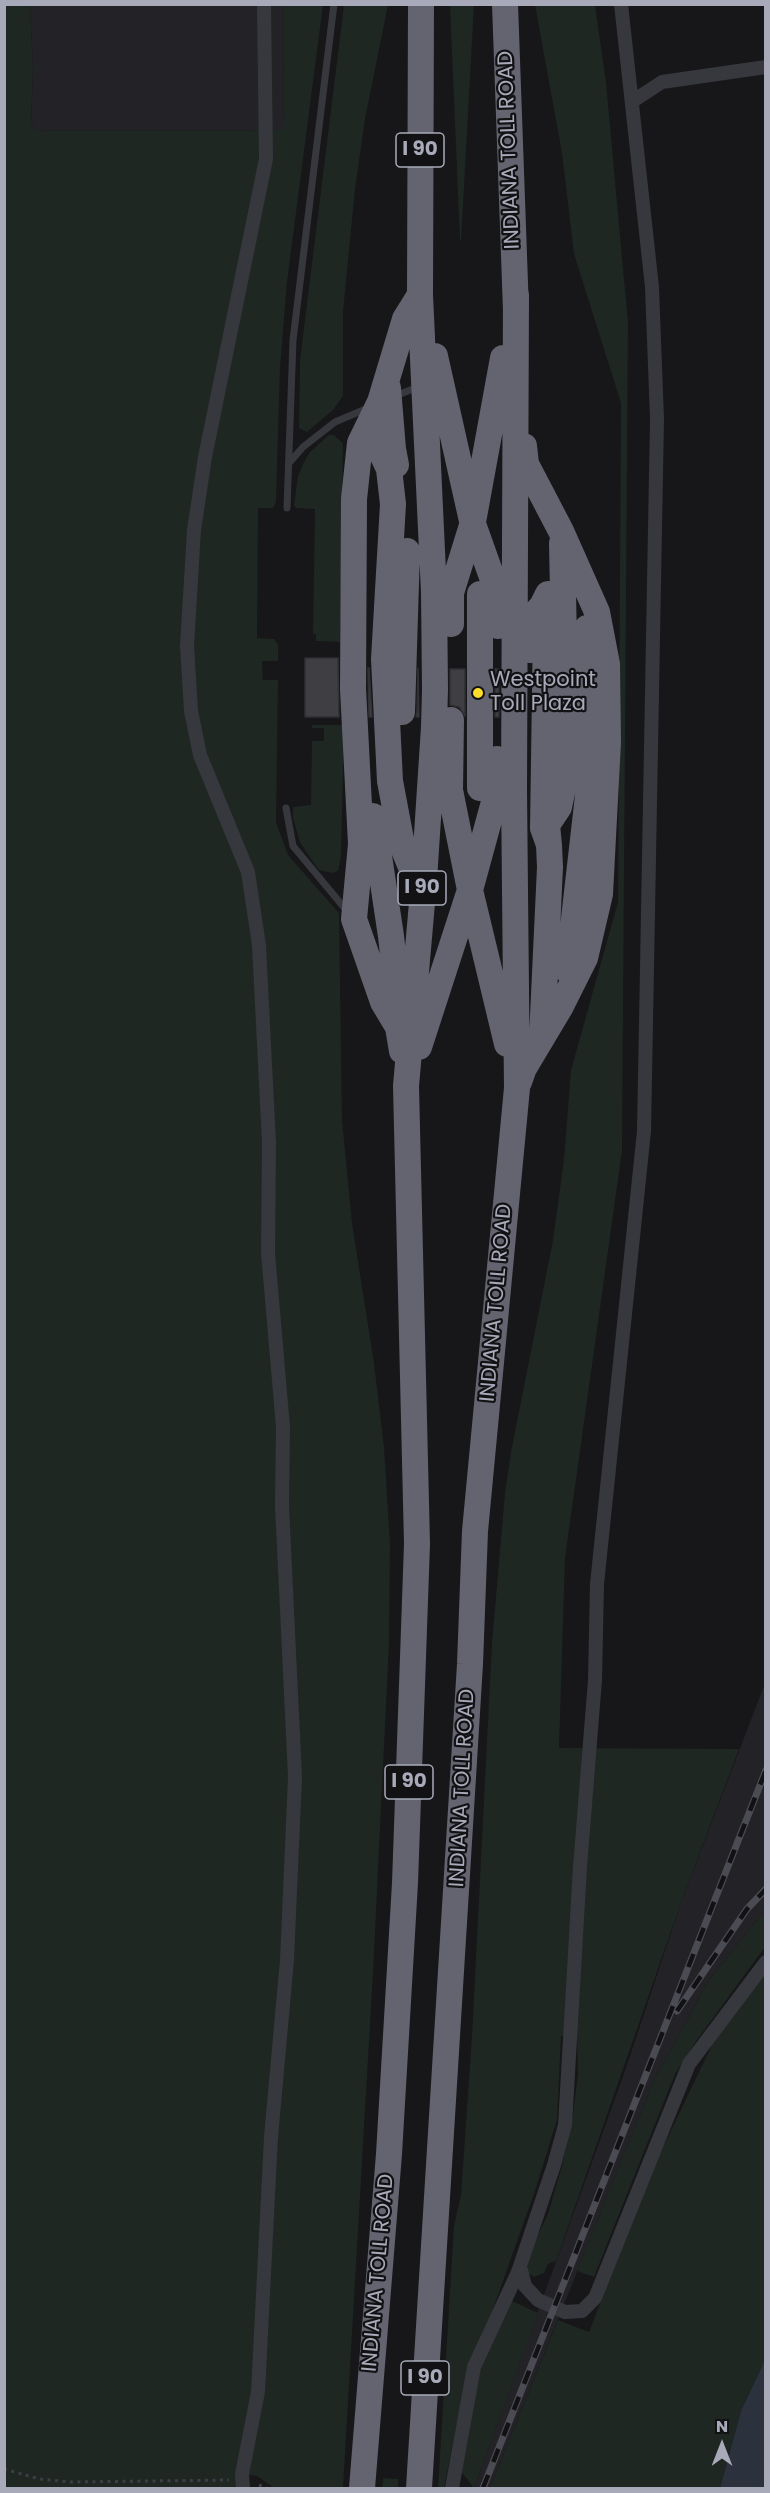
<!DOCTYPE html>
<html>
<head>
<meta charset="utf-8">
<style>
	body { margin:0 }
	#map { position:relative; width:770px; height:2493px; overflow:hidden; background:#171619; font-family:Poppins,sans-serif }
	canvas { display:block }
	.frame { position:absolute; inset:0; border:6px solid #a8aab9; pointer-events:none }
	.north { position:absolute; left:692px; top:2415px; width:60px; height:60px; -webkit-text-stroke:4px #121114; paint-order:stroke; rotate:0deg; font-size:16px; font-weight:700; line-height:24px; text-align:center; color:#a8aab9 }
	.north::after { content:''; display:block; margin:auto; width:21px; height:27px; background:#a8aab9; clip-path:polygon(50% 0,100% 100%,50% 72%,0 100%) }
</style>
</head>
<body>
<div id="map">
<canvas width="770" height="2493"></canvas>
<div class="frame"></div>
<div class="north">N</div>
</div>
<script>
const g = document.querySelector('canvas').getContext('2d');
g.lineJoin = 'round';
function fill(path, color) { g.fillStyle = color; g.fill(path, 'evenodd'); }
const poly = rows => new Path2D(rows.map(r => 'M' + r).join(''));
function trace(path, color, width, dash) { g.strokeStyle = color; g.lineWidth = width; g.lineCap = dash ? 'butt' : 'round'; g.setLineDash(dash || []); g.stroke(path); }
function label(font, color, halo, rows, align = 'center') {
  g.font = font + ' Poppins,sans-serif'; g.lineWidth = 4.5; g.setLineDash([]); g.textBaseline = 'middle'; g.strokeStyle = halo; g.fillStyle = color; for (const [text, x, y, turn = 0] of rows) {
    g.save(); g.translate(x, y); g.rotate((+turn || 0) * Math.PI / 180); g.textAlign = isNaN(turn) ? turn : align; if (halo) g.strokeText(text, 0, 0); g.fillText(text, 0, 0); g.restore();
  }
}
fill(poly([
	[30,5,284,5,283,130,36,131,31,122,33,70],
	[765,1683,765,1913,760,1916,709,1980,654,2081,490,2488,474,2488,625,2071,682,1900]
]), '#232226');
fill(poly([
	[5,5,30,5,33,70,31,122,36,131,283,130,284,5,323,5,287,282,280,368,276,502,273,508,258,508,257,638,274,639,278,644,278,661,262,661,263,680,278,680,276,822,288,855,339,913,342,1119,352,1223,374,1363,384,1447,390,1544,389,1643,373,1973,343,2488,274,2488,257,2476,236,2473,237,2488,5,2488],
	[344,5,388,5,365,119,355,189,343,312,343,396,333,410,307,432,299,428,300,360],
	[450,5,474,5,461,241,460,241],
	[535,5,595,5,606,82,628,323,622,1151,565,1558,559,1748,739,1749,682,1900,556,2261,548,2264,544,2273,534,2277,528,2273,528,2255,548,2214,561,2169,572,2121,578,2074,577,2033,561,2036,557,2120,535,2191,482,2340,467,2373,444,2488,438,2488,454,2226,461,2195,472,2036,492,1643,505,1493,511,1452,553,1240,564,1159,571,1070,618,902,621,403,574,254,562,153],
	[329,435,334,435,343,443,340,642,316,641,316,634,313,634,315,509,296,508,294,505,298,476,303,464,310,452],
	[312,725,344,725,341,857,338,871,332,873,319,870,309,856,300,842,293,818,293,807,311,805,312,741,324,741,324,728,312,728],
	[765,1913,765,1947,697,2040,675,2074,594,2277,577,2271,654,2081,709,1980,760,1916],
	[765,1971,765,2360,741,2411,720,2488,490,2488,558,2320,589,2332,653,2168,713,2043],
	[510,2300,538,2313,474,2488,460,2470,479,2373],
	[383,2478,398,2479,398,2488,382,2488]
]), '#1e2721');
fill(poly([
	[765,2360,765,2488,720,2488,741,2411]
]), '#2c323d');
const building = poly([
	[305,658,338,658,339,717,305,717,305,658],
	[368,668,369,668,372,717,369,717,368,668],
	[418,668,419,717,416,717,417,712,418,668],
	[450,669,465,669,465,716,459,707,450,705,450,669],
	[495,669,499,669,499,717,495,717,495,669]
]);
fill(building, '#3e3e43');
trace(building, '#313035', 1.5);
trace(poly([
	[4,2469,39,2479,70,2482,229,2480],
	[259,2485,267,2488]
]), '#3d3e45', 3, [3, 4.5]);
trace(poly([
	[395,396,418,387],
	[290,462,303,447,335,422,368,408],
	[287,508,293,340,334,4],
	[286,808,293,846,347,911]
]), '#37373e', 7);
trace(poly([
	[633,101,662,82,766,67],
	[520,2266,525,2286,538,2300,565,2312,582,2311,595,2298,689,2064,766,1962],
	[243,2488,242,2474,258,2392,271,2137,287,1960,295,1777,282,1506,283,1427,268,1253,269,1143,259,945,248,872,200,755,191,711,187,646,194,530,205,457,266,159,264,4],
	[452,2488,474,2367,518,2272,554,2165,565,2125,580,1867,595,1680,597,1584,644,1131,657,419,652,287,621,4]
]), '#37373e', 14);
trace(poly([
	[505,4,516,311],
	[435,356,472,521,498,594,498,626],
	[388,388,393,449,396,465],
	[369,426,389,469,393,504,384,659,390,781,402,845,421,892],
	[451,624,451,593,473,522,503,358],
	[530,650,532,617,542,606,548,594],
	[402,712,407,551],
	[451,720,450,790,470,890,507,1044],
	[480,788,480,594],
	[373,816,391,936,400,1018],
	[543,828,546,624],
	[549,845,547,825,559,807,563,788,565,691,562,543],
	[568,971,589,787,587,628],
	[542,1037,550,867,549,845,543,828],
	[419,1047,470,890,497,791,497,759],
	[402,1051,398,1027,383,1002,354,919,361,844,353,689,354,499,360,443,380,402,405,319,420,295],
	[519,1082,524,1068,561,1006,585,958,600,894,608,742,607,664,597,612,561,531,526,464,524,446],
	[362,2488,389,2154,405,1883,417,1544,406,1086,424,880,434,727,435,689,434,593,420,295,421,4],
	[419,2488,470,1664,475,1531,517,1088,514,790,516,295]
]), '#63646f', 26);
const rail = poly([
	[677,2011,747,1909,766,1889],
	[483,2488,766,1770]
]);
trace(rail, '#4a4b53', 7);
trace(rail, '#121114', 4.5, [14]);
for (const [x, y, r, color] of [
	[478,693,6,"#fcdd2b"]
]) { const dot = new Path2D(); dot.arc(x, y, r, 0, 2 * Math.PI); g.fillStyle = color; g.fill(dot); trace(dot, '#121114', 2); }
for (const [x, y, w] of [
	[420,150,48],
	[422,888,48],
	[409,1782,48],
	[425,2378,48]
]) { const box = new Path2D(); box.roundRect(x - w / 2, y - 17, w, 34, 4.5); g.fillStyle = '#121114'; g.fill(box); trace(box, '#a8aab9', 1.5); }
label('bold 20px', '#a8aab9', null, [
	["I 90",420,150],
	["I 90",422,888],
	["I 90",409,1782],
	["I 90",425,2378]
]);
label('21px', '#a8aab9', '#121114', [
	["INDIANA TOLL ROAD",510,150,-92],
	["INDIANA TOLL ROAD",497,1303,-85],
	["INDIANA TOLL ROAD",463,1788,-87],
	["INDIANA TOLL ROAD",379,2273,-85]
]);
label('21px', '#a8aab9', '#121114', [
	["Westpoint",490,681],
	["Toll Plaza",490,705]
], 'left');
</script>
</body>
</html>
